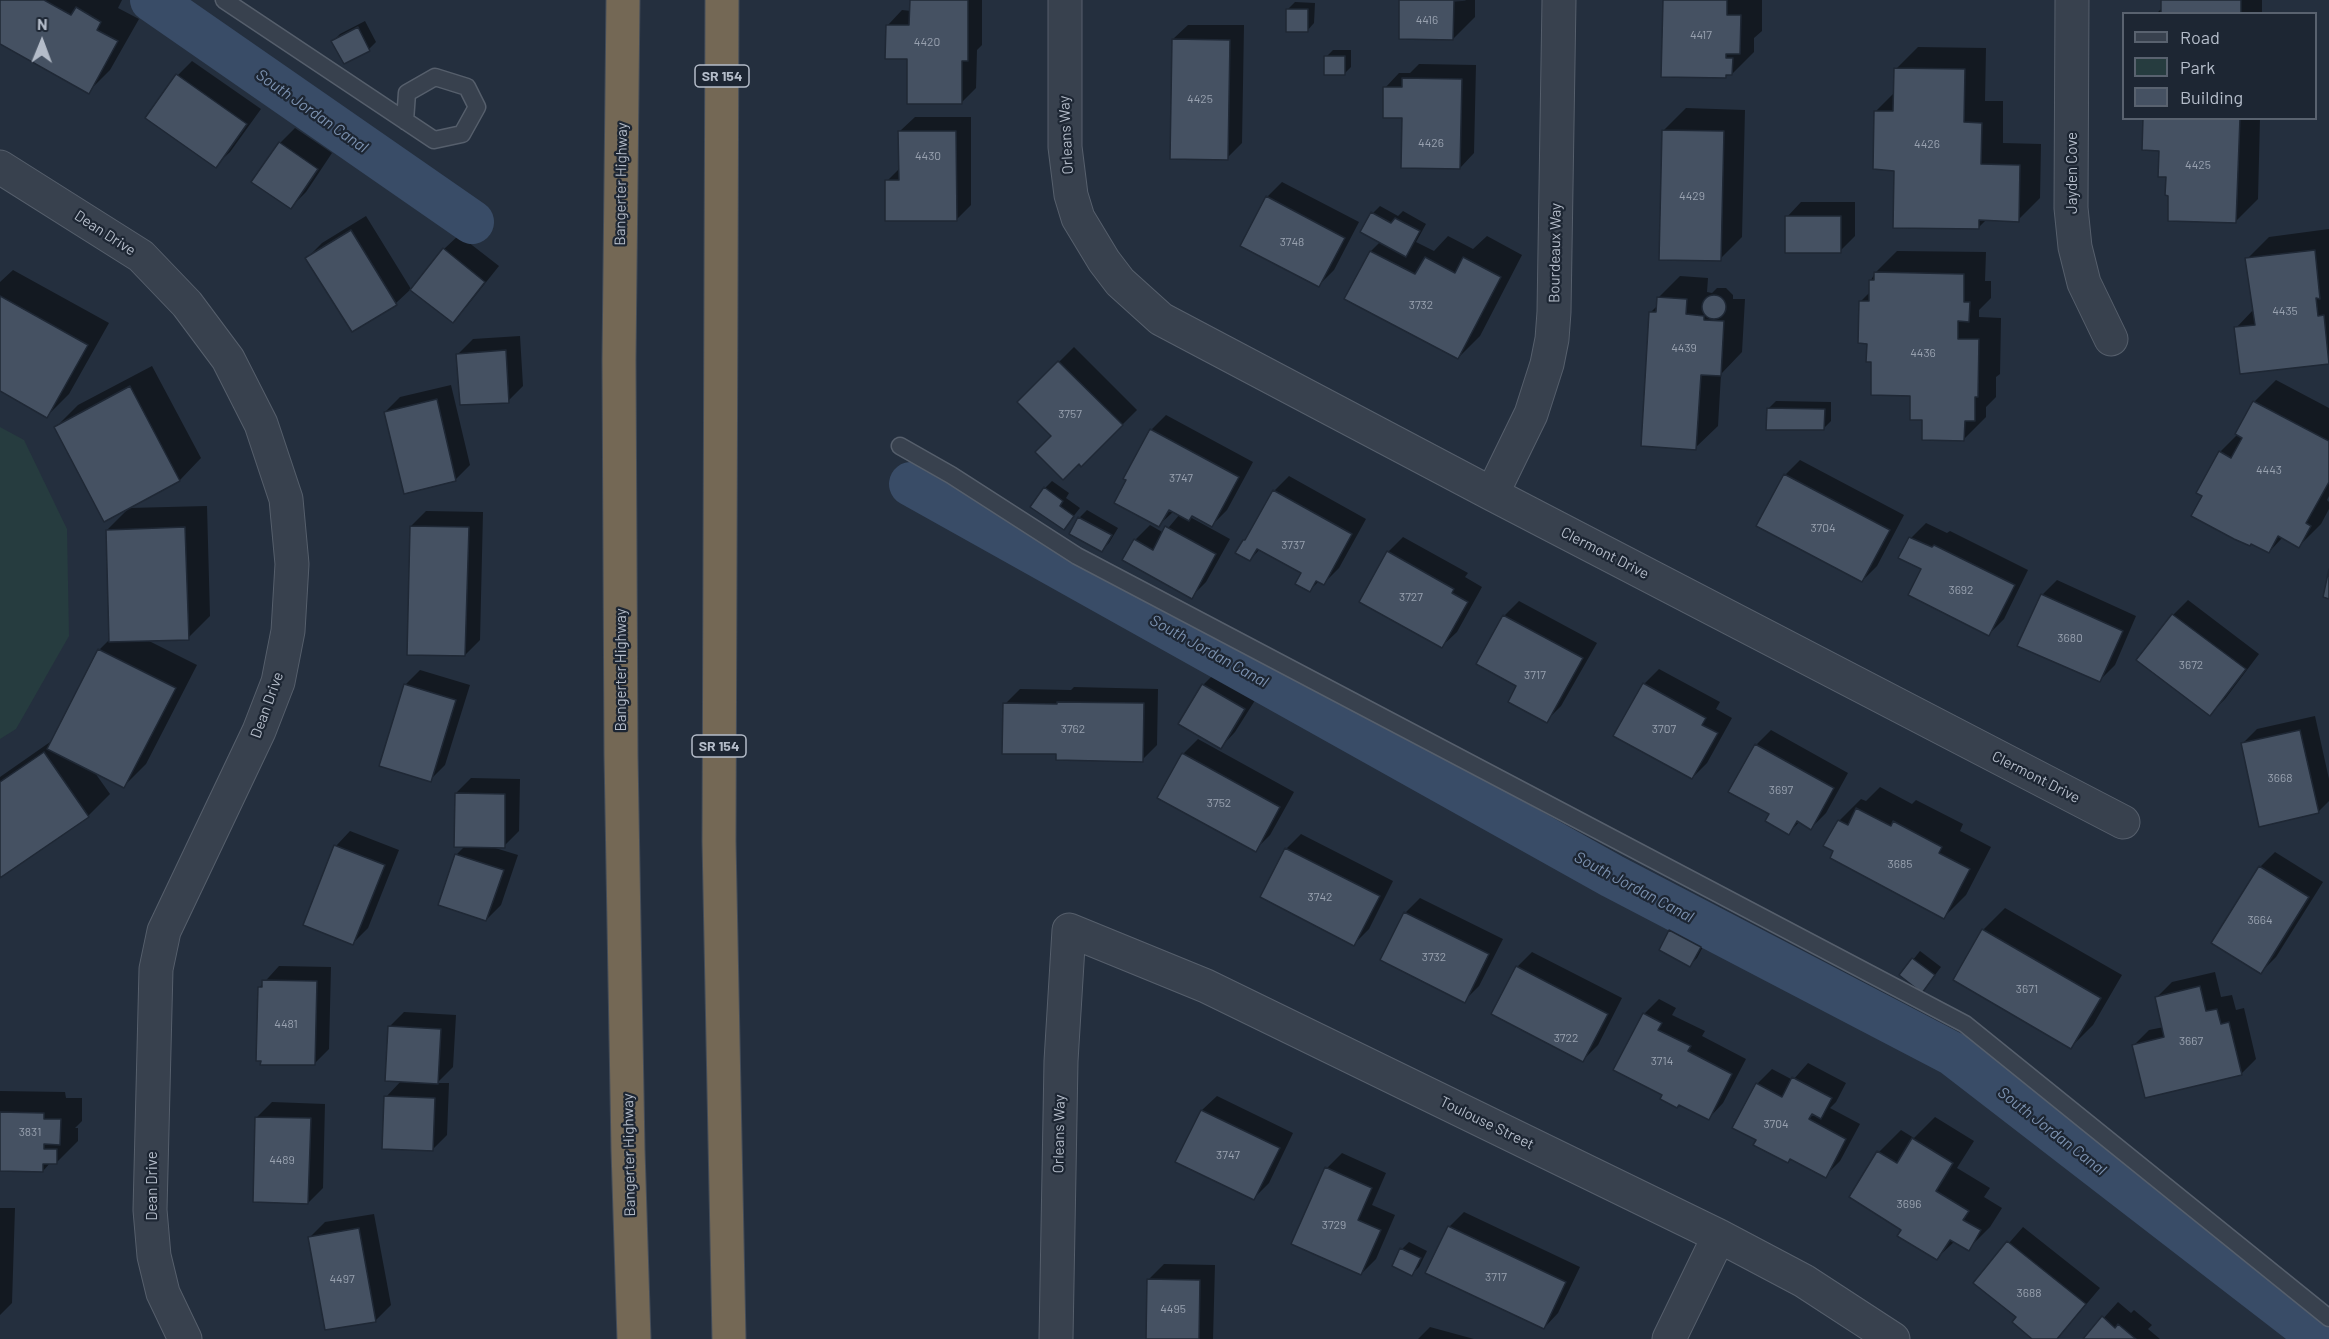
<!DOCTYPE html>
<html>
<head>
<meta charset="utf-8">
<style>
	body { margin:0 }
	#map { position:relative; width:2329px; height:1339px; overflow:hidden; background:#242f3e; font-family:Barlow,sans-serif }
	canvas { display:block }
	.legend { position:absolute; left:2122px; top:12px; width:195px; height:108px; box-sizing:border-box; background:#1d2633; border:2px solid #59626f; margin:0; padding:8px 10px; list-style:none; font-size:18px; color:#b4bcc9 }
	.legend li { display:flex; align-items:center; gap:12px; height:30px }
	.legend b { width:30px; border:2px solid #59626f }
	.north { position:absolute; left:12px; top:12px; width:60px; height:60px; -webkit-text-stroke:4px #1d2633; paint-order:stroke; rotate:1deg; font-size:16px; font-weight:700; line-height:24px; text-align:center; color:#b4bcc9 }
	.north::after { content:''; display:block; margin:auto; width:21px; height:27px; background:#b4bcc9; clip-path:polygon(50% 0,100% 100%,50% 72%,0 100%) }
</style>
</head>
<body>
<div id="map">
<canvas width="2329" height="1339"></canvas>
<ul class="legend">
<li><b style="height:8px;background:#38414e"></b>Road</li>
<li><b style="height:16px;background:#263c3f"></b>Park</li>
<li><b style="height:16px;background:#455162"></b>Building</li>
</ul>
<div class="north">N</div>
</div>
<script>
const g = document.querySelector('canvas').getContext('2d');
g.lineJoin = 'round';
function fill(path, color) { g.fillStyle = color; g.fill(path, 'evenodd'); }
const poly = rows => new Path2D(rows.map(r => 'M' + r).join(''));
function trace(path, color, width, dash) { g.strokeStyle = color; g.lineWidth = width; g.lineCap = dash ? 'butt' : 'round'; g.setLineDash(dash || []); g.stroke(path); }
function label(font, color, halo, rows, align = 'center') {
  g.font = font + ' Barlow,sans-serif'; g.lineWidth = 4.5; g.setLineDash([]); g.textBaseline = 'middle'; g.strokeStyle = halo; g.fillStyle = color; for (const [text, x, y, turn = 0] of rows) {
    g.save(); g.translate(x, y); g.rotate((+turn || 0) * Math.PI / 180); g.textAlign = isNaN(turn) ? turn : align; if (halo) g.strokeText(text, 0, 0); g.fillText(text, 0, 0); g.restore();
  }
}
fill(poly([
	[0,427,24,440,67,529,69,636,16,729,0,739]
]), '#263c3f');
fill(poly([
	[0,0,122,0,118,8,139,19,110,70,88,92,0,43],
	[911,0,982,0,982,45,977,50,976,88,961,103,909,57,888,25,902,10,911,11],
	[1401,0,1475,0,1475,17,1453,39],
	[1664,0,1762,0,1762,31,1754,38,1754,52,1732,74,1725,76],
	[2163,0,2262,0,2262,14,2156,14,2163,7],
	[1295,2,1315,3,1314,23,1307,31,1288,9],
	[365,21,376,42,369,49,333,41,340,34],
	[1188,25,1244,25,1242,143,1227,158,1173,39],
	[1918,47,1986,48,1985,101,2003,101,2003,143,2041,144,2040,198,2018,220,1987,219,1978,228,1896,169,1875,112,1895,92,1896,69],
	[1333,50,1351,50,1351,67,1344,74,1326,57],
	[192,61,261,109,230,152,215,166,178,75],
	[1419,64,1476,65,1474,153,1460,168,1404,117,1385,88,1399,73,1410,73],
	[1686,108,1745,110,1742,237,1720,259,1664,130],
	[915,117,971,117,971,205,956,220,887,181,900,168,900,131],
	[2144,118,2260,118,2258,199,2236,221,2167,176,2161,149],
	[295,128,332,153,306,192,291,207,280,143],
	[1282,182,1359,222,1334,270,1319,285,1267,197],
	[1801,202,1855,202,1855,236,1840,251,1787,217],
	[1380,206,1398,216,1403,211,1426,224,1416,242,1434,251,1448,236,1473,249,1487,236,1522,255,1480,336,1458,358,1346,298,1371,251,1381,241,1373,213],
	[366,216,411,289,396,303,307,258,322,243],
	[2329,229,2329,363,2241,373,2236,328,2254,309,2247,259,2269,237],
	[459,235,499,266,467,306,453,321,444,249],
	[1897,251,1986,252,1985,281,1991,281,1991,298,1979,310,1979,317,2001,318,2000,374,1996,377,1996,397,1986,407,1986,417,1964,439,1924,418,1912,394,1873,361,1860,302,1871,291,1871,280,1875,273],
	[13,270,109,323,69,394,47,416,0,390,0,282],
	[1680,276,1708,278,1707,292,1712,293,1717,288,1726,288,1733,295,1733,299,1745,299,1742,352,1721,374,1718,426,1695,448,1650,313,1658,305,1658,298],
	[520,336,523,386,508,401,458,354,473,339],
	[1074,347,1137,410,1082,465,1019,402],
	[152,366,201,458,180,480,105,520,56,427,78,405],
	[2276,380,2329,408,2329,496,2327,500,2329,502,2329,509,2321,524,2299,546,2283,537,2269,552,2204,495,2220,452,2238,434,2254,402],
	[451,385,470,465,455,480,385,412,400,397],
	[1776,401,1831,402,1831,421,1824,428,1768,409],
	[1166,415,1253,462,1227,510,1212,525,1193,514,1190,517,1230,539,1206,582,1191,597,1135,540,1150,525,1164,533,1180,514,1174,511,1159,525,1151,430],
	[1800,460,1904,515,1877,566,1862,581,1785,475],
	[1289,476,1366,519,1339,568,1324,583,1319,581,1310,590,1303,573,1260,549,1250,560,1244,541,1249,535,1274,491],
	[1052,481,1069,493,1066,498,1080,508,1064,528,1045,488],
	[207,506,210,616,188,638,145,639,197,665,146,764,124,786,93,770,110,794,88,816,0,876,0,777,53,740,100,649,110,639,107,530,129,508],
	[1087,510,1118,528,1109,543,1101,551,1071,533,1080,517],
	[426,511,483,512,480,640,465,655,411,526],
	[1926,523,1947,533,1950,531,2028,570,2004,619,1989,634,1923,568,1900,557,1911,538],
	[1403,537,1468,573,1465,577,1482,587,1457,632,1442,646,1388,552],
	[2057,580,2136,616,2115,665,2100,680,2042,595],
	[2188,600,2259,654,2225,699,2210,714,2139,660,2173,615],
	[1519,601,1597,643,1561,706,1546,721,1518,685,1478,664,1505,615],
	[1659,669,1720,702,1716,709,1732,718,1707,763,1692,778,1644,684],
	[420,670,470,685,445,765,430,780,405,685],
	[1218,670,1259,694,1235,732,1221,747,1203,685],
	[1074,687,1158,689,1157,745,1142,760,1058,753,1005,704,1020,689,1071,690],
	[2315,716,2329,779,2329,801,2318,812,2242,744,2257,729],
	[1771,730,1848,773,1826,813,1811,828,1800,821,1789,833,1771,814,1756,745],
	[1198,739,1294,792,1270,835,1255,850,1183,754],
	[471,778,520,779,519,831,504,846,492,847,518,855,501,905,486,920,456,855,465,846,456,793],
	[1880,787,1912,804,1916,800,1963,824,1960,831,1991,847,1966,895,1944,917,1839,821,1861,799,1866,801],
	[350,831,399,850,368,928,353,943,336,846],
	[1301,834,1393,881,1369,929,1354,944,1286,849],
	[2275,852,2323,882,2276,957,2261,972,2260,867],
	[1420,898,1503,939,1479,986,1464,1001,1405,913],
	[2005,908,2122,975,2093,1025,2071,1047,1955,979,1983,930],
	[1678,923,1707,939,1697,958,1690,965,1661,949,1670,930],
	[1920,951,1941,967,1929,983,1901,975],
	[1532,952,1622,998,1598,1045,1583,1060,1517,967],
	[279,966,331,967,329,1049,314,1064,259,988],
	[2215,972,2221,997,2232,995,2236,1010,2244,1008,2256,1059,2241,1074,2134,1045,2149,1030,2164,1027,2157,997,2172,982],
	[1659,999,1676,1008,1672,1015,1705,1031,1702,1036,1746,1059,1723,1103,1709,1118,1664,1094,1644,1014],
	[404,1012,456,1015,453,1067,437,1083,449,1083,447,1135,432,1150,386,1097,402,1080,389,1027],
	[1808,1063,1846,1083,1836,1102,1830,1108,1860,1124,1840,1161,1825,1176,1758,1140,1757,1084,1772,1069,1793,1080],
	[0,1091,65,1092,66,1098,82,1098,82,1121,75,1128,78,1128,78,1141,56,1163,51,1162,43,1171,0,1170],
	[1217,1096,1293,1133,1269,1183,1254,1198,1177,1161,1202,1110],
	[272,1102,325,1104,323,1188,308,1203,257,1117],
	[1935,1117,1974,1141,1957,1168,1990,1188,1984,1197,2002,1208,1990,1227,1968,1249,1955,1241,1937,1258,1903,1229,1851,1196,1879,1152,1901,1130,1914,1138],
	[1342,1153,1386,1173,1372,1205,1395,1215,1376,1259,1361,1274,1293,1243,1327,1168],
	[0,1208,15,1208,12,1303,0,1315],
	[1464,1212,1580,1267,1558,1313,1544,1328,1449,1227],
	[374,1214,391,1305,376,1320,310,1237,325,1222],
	[2023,1227,2100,1288,2057,1339,2035,1339,2018,1317,1975,1282],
	[1409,1242,1427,1251,1419,1267,1412,1274,1402,1249],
	[1164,1264,1215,1265,1213,1339,1148,1339,1149,1279],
	[2118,1302,2131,1313,2134,1310,2152,1325,2148,1329,2160,1339,2085,1339],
	[1430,1327,1474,1339,1418,1339]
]), '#0007');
trace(poly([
	[152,0,472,222],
	[911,484,1612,876,1953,1054,2322,1339]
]), '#394c67', 44);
const building = poly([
	[0,0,44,0,71,15,76,7,101,22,97,30,118,41,89,94,0,44,0,0],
	[910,0,968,0,968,61,962,61,962,104,907,104,907,59,885,59,886,25,909,25,910,0],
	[1399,0,1465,0,1454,1,1453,40,1399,39,1399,0],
	[1663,0,1727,0,1727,15,1741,15,1740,54,1726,54,1726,58,1733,58,1732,75,1726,75,1726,78,1661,77,1663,0],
	[2161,0,2241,0,2241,14,2161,14,2161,0],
	[1286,9,1308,9,1308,32,1286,32,1286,9],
	[358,27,370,51,344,64,331,41,358,27],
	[1172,39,1230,40,1228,160,1170,159,1172,39],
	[1324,56,1345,56,1345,75,1324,75,1324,56],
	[1894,68,1965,69,1964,122,1982,123,1981,164,2020,165,2019,222,1979,220,1979,229,1893,228,1894,171,1873,169,1874,111,1893,111,1894,68],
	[176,74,247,124,216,168,145,118,176,74],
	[1402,78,1462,79,1460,169,1401,168,1402,118,1383,118,1383,87,1402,87,1402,78],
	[2143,118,2240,118,2236,223,2168,221,2168,196,2165,195,2166,177,2158,177,2159,151,2142,150,2143,118],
	[1662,130,1724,131,1721,261,1659,260,1662,130],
	[898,131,956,131,957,221,885,221,885,180,899,180,898,131],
	[279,142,318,169,291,209,251,182,279,142],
	[1266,196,1345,238,1319,287,1240,246,1266,196],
	[1371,212,1391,223,1395,218,1420,231,1406,257,1360,232,1371,212],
	[1785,216,1841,216,1841,253,1785,253,1785,216],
	[351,230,397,305,352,332,305,258,351,230],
	[443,248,485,282,453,323,410,290,443,248],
	[2315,250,2320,299,2316,298,2318,316,2324,315,2329,364,2240,374,2234,327,2255,325,2245,258,2315,250],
	[1370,251,1415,274,1425,257,1455,273,1463,257,1501,277,1458,359,1344,299,1370,251],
	[1874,272,1964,274,1964,302,1970,302,1969,322,1958,321,1958,339,1979,339,1978,397,1975,397,1975,421,1965,421,1964,441,1922,440,1922,420,1910,420,1910,396,1871,395,1871,362,1866,362,1867,344,1858,343,1859,301,1869,301,1869,280,1874,280,1874,272],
	'1702 307a12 12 0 1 1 24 0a12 12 0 1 1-24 0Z',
	[0,296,88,345,47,418,0,391,0,296],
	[1657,297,1687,299,1686,314,1704,316,1704,320,1724,321,1721,376,1701,375,1696,450,1641,446,1649,312,1656,312,1657,297],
	[506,350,509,403,460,405,456,354,506,350],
	[1058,361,1123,425,1081,467,1079,464,1063,480,1035,452,1051,436,1017,402,1058,361],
	[130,386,180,481,104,522,54,427,130,386],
	[437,399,456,481,404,494,384,412,437,399],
	[2253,401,2329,441,2329,482,2306,523,2311,526,2299,548,2278,536,2269,553,2251,544,2250,546,2234,539,2191,516,2202,496,2196,493,2219,451,2231,458,2242,438,2235,434,2253,401],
	[1767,408,1825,409,1824,430,1766,430,1767,408],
	[1150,429,1239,477,1212,527,1192,516,1189,521,1169,510,1159,527,1114,503,1126,480,1123,479,1150,429],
	[1784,474,1890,530,1862,582,1756,526,1784,474],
	[1044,487,1063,501,1060,506,1074,516,1064,530,1030,507,1044,487],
	[1273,490,1352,534,1324,585,1316,581,1310,592,1295,584,1301,573,1257,549,1250,561,1235,553,1243,540,1245,540,1273,490],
	[1078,517,1112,535,1102,552,1069,534,1078,517],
	[410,526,469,527,465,656,407,655,410,526],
	[1165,526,1216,554,1192,599,1122,560,1134,539,1153,550,1165,526],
	[185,527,189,640,109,642,106,530,185,527],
	[1909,537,1932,547,1934,545,2015,585,1989,636,1908,595,1921,569,1898,558,1909,537],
	[1387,551,1454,589,1452,593,1468,602,1442,648,1359,602,1387,551],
	[2329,569,2329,599,2323,597,2329,569],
	[2041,594,2123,631,2100,682,2017,646,2041,594],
	[2172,614,2246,669,2210,716,2136,660,2172,614],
	[1503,615,1583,658,1547,723,1508,702,1516,686,1476,664,1503,615],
	[98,649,176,688,124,788,47,749,98,649],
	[1643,683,1706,718,1702,725,1718,733,1692,779,1613,736,1643,683],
	[404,684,456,700,431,782,379,766,404,684],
	[1202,684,1245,709,1221,749,1178,724,1202,684],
	[1057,702,1144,703,1143,762,1056,760,1056,754,1002,754,1003,703,1057,704,1057,702],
	[2300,730,2319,813,2259,827,2241,743,2300,730],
	[1755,744,1834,788,1811,830,1797,821,1789,835,1765,821,1769,814,1728,792,1755,744],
	[44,752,89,817,0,878,0,782,44,752],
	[1182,753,1280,807,1256,852,1157,798,1182,753],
	[455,793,505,794,505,848,454,847,455,793],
	[1856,808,1891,826,1893,821,1942,847,1939,853,1970,869,1944,919,1830,858,1833,851,1823,846,1838,820,1848,825,1856,808],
	[334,845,385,865,353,945,303,925,334,845],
	[1285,848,1380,896,1354,946,1260,897,1285,848],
	[455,854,504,870,486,921,438,905,455,854],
	[2259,866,2309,897,2261,974,2211,943,2259,866],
	[1404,912,1489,954,1465,1003,1380,960,1404,912],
	[1982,929,2101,998,2071,1049,1953,980,1982,929],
	[1669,930,1701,947,1690,967,1659,950,1669,930],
	[1912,958,1935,975,1922,993,1899,975,1912,958],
	[1516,966,1608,1014,1583,1062,1491,1014,1516,966],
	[262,980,317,981,315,1065,260,1065,261,1061,256,1061,258,987,262,987,262,980],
	[2200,986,2206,1011,2217,1009,2221,1024,2229,1022,2242,1075,2145,1098,2132,1045,2164,1037,2155,997,2200,986],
	[1643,1013,1662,1023,1658,1030,1691,1046,1688,1051,1732,1074,1709,1120,1679,1105,1677,1108,1660,1099,1662,1095,1613,1070,1643,1013],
	[388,1026,441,1029,438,1084,385,1081,388,1026],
	[1792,1077,1832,1098,1821,1119,1812,1114,1809,1119,1846,1139,1826,1178,1790,1159,1788,1163,1753,1145,1756,1140,1732,1128,1756,1083,1782,1097,1792,1077],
	[384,1096,435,1098,433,1151,382,1149,384,1096],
	[1201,1110,1280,1148,1254,1200,1175,1162,1201,1110],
	[0,1112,44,1113,44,1119,61,1119,60,1145,44,1144,44,1149,57,1149,57,1164,43,1164,43,1172,0,1171,0,1112],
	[255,1117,311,1118,308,1204,253,1202,255,1117],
	[1912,1138,1953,1163,1936,1191,1969,1211,1963,1220,1981,1230,1969,1251,1950,1240,1937,1260,1897,1236,1901,1230,1849,1197,1877,1151,1897,1163,1912,1138],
	[1325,1167,1372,1188,1358,1220,1381,1230,1361,1275,1291,1244,1325,1167],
	[1448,1226,1566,1282,1544,1329,1425,1273,1448,1226],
	[359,1228,376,1322,325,1330,308,1237,359,1228],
	[2007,1241,2086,1304,2057,1339,2032,1339,2012,1322,2016,1317,1973,1283,2007,1241],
	[1400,1248,1421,1258,1412,1276,1392,1266,1400,1248],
	[1147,1279,1200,1280,1199,1339,1146,1339,1147,1279],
	[2102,1316,2115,1328,2118,1324,2136,1339,2083,1339,2102,1316]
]);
fill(building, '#455162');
trace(building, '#1f2835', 1.5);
const lane = poly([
	[224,0,434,140,462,134,477,107,467,87,435,77,407,93,405,121],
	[900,446,951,475,1077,556,1965,1024,2329,1318]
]);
const street = poly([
	[1065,0,1065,147,1071,195,1078,218,1104,261,1120,282,1161,319,1492,494,2123,822],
	[2072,0,2071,208,2075,247,2084,283,2111,339],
	[0,167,141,256,187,304,228,359,261,424,286,499,292,564,288,631,278,682,259,731,164,931,156,969,150,1210,154,1256,163,1293,185,1339],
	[1492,494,1531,414,1547,364,1552,339,1554,312,1559,0],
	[1056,1339,1061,1061,1069,930,1206,986,1719,1236,1804,1281,1893,1339],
	[1669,1339,1719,1236]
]);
const highway = poly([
	[623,0,619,360,621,755,628,1150,634,1339],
	[722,0,719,841,729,1339]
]);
trace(lane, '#565f6c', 19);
trace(street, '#565f6c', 35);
trace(highway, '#434c59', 35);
trace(lane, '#38414e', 16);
trace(street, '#38414e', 33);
trace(highway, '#746855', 33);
label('12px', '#98a1af', null, [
	["4416",1427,20],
	["4417",1701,35],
	["4420",927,42],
	["4425",1200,99],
	["4426",1431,143],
	["4426",1927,144],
	["4430",928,156],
	["4425",2198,165],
	["4429",1692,196],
	["3748",1292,242],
	["3732",1421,305],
	["4435",2285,311],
	["4439",1684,348],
	["4436",1923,353],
	["3757",1070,414],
	["4443",2269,470],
	["3747",1181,478],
	["3704",1823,528],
	["3737",1293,545],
	["3692",1961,590],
	["3727",1411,597],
	["3680",2070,638],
	["3672",2191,665],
	["3717",1535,675],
	["3762",1073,729],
	["3707",1664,729],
	["3668",2280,778],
	["3697",1781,790],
	["3752",1219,803],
	["3685",1900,864],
	["3742",1320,897],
	["3664",2260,920],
	["3732",1434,957],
	["3671",2027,989],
	["4481",286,1024],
	["3722",1566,1038],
	["3667",2191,1041],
	["3714",1662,1061],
	["3704",1776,1124],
	["3831",30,1132],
	["3747",1228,1155],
	["4489",282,1160],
	["3696",1909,1204],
	["3729",1334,1225],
	["3717",1496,1277],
	["4497",342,1279],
	["3688",2029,1293],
	["4495",1173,1309]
]);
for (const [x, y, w] of [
	[722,76,54],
	[719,746,54]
]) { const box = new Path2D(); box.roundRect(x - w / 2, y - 11, w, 22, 4.5); g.fillStyle = '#1d2633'; g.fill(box); trace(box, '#b4bcc9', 1.5); }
label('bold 14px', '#b4bcc9', null, [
	["SR 154",722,76],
	["SR 154",719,746]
]);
label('15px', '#b4bcc9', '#1d2633', [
	["Orleans Way",1066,135,-93],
	["Jayden Cove",2072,173,-90],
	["Bangerter Highway",621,184,-89],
	["Dean Drive",105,233,33],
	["Bourdeaux Way",1555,253,-89],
	["Clermont Drive",1605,553,27],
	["Bangerter Highway",621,670,-90],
	["Dean Drive",267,705,-70],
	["Clermont Drive",2036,777,27],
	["Toulouse Street",1487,1123,26],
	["Orleans Way",1059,1134,-89],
	["Bangerter Highway",629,1155,-91],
	["Dean Drive",152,1186,-90]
]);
label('italic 16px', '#7c92b1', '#1d2633', [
	["South Jordan Canal",312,111,35],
	["South Jordan Canal",1209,651,29],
	["South Jordan Canal",1634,887,28],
	["South Jordan Canal",2052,1131,38]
]);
</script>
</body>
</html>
